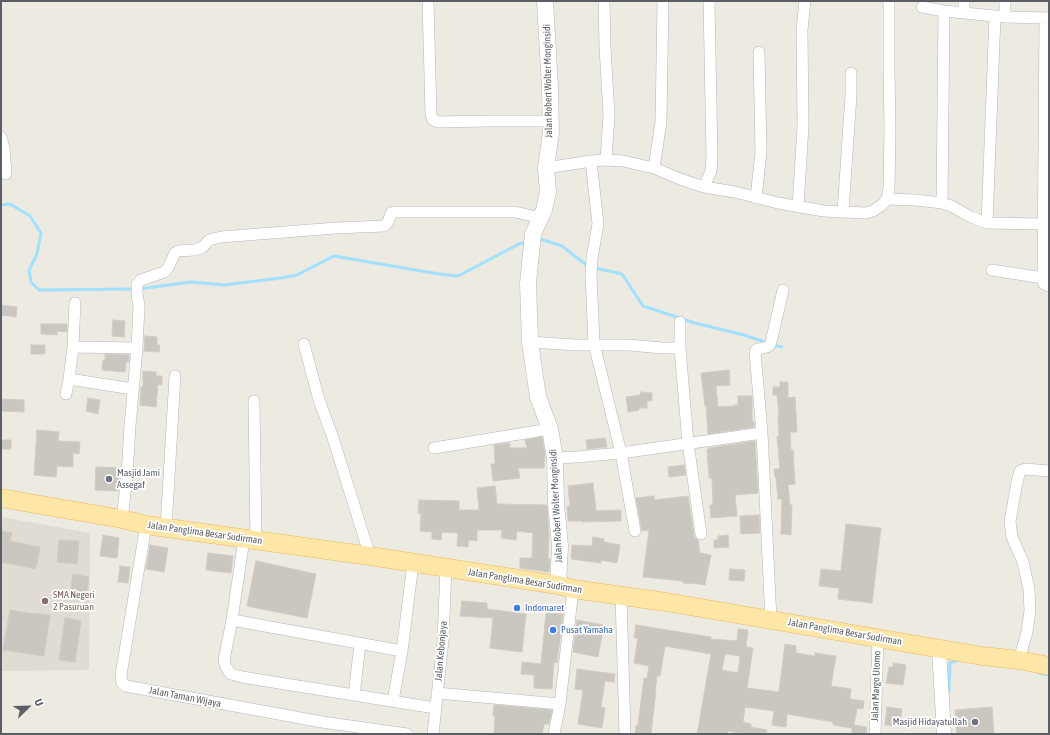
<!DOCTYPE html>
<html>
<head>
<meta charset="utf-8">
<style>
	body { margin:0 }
	#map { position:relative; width:1050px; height:735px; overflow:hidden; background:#edeae2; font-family:"Asap Condensed",sans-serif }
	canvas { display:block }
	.frame { position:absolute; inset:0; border:2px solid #5b5f63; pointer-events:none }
	.north { position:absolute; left:8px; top:687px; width:40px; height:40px; -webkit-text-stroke:3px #fff; paint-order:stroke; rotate:67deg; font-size:11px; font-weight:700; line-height:16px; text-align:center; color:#5b5f63 }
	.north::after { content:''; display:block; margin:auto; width:14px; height:18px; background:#5b5f63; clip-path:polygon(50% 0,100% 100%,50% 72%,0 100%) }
</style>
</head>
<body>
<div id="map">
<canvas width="1050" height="735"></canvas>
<div class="frame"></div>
<div class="north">U</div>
</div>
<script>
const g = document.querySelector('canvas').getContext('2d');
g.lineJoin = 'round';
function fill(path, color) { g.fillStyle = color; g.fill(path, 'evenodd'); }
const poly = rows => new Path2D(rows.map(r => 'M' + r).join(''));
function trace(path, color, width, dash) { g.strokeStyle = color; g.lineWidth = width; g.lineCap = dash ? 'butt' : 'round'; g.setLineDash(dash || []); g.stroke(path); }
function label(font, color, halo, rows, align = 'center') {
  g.font = font + ' "Asap Condensed",sans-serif'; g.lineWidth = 3.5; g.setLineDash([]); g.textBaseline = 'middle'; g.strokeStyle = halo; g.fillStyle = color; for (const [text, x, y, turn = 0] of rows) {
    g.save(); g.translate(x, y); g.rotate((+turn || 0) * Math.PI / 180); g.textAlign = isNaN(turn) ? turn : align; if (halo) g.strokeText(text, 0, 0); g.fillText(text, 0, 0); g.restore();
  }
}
fill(poly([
	[1,517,90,533,89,670,1,671]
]), '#e0dbd3');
trace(poly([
	[1,205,10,204,30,216,41,233,37,254,29,270,31,282,39,290,134,289],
	[537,240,540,239,562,246,589,267],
	[595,268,622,274,643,306,695,323,744,335,768,343],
	[139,289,191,282,224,285,281,278,297,275,334,256,439,274,458,276,519,244,527,242],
	[773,345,782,347],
	[1039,673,1049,675],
	[949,692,950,663,958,660]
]), '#a1e0fe', 3);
const building = poly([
	[1,305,17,307,16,317,1,315,1,305],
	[113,320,125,321,124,337,112,336,113,320],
	[41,324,67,324,67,332,57,331,57,335,41,334,41,324],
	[145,336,157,337,157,345,160,345,159,352,144,351,145,336],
	[31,345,45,345,45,354,31,354,31,345],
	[105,354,129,355,129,362,126,362,125,372,102,370,103,360,105,360,105,354],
	[729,370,730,385,716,386,718,407,734,406,734,405,738,405,738,396,752,396,752,421,754,421,754,427,708,434,706,406,705,406,701,373,729,370],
	[143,371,156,372,156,376,162,376,162,385,158,384,156,407,140,405,141,387,143,387,143,371],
	[780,382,788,382,788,398,795,397,796,413,797,432,790,432,791,450,793,450,795,484,788,485,790,505,792,505,791,535,781,534,782,499,778,499,776,477,775,477,774,469,780,469,777,436,779,436,778,416,779,416,777,395,773,395,773,387,780,387,780,382],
	[641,392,652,393,652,401,647,401,647,408,639,408,639,410,628,412,626,397,640,395,641,392],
	[88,398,100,400,98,414,86,411,88,398],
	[1,399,24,400,24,412,1,411,1,399],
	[37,430,59,432,58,441,80,442,79,454,73,453,73,467,57,466,56,477,34,475,37,430],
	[542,437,545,454,544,468,518,468,520,478,493,481,491,464,495,464,494,445,510,443,510,448,527,448,525,440,542,437],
	[605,438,607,447,587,449,586,440,605,438],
	[1,440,11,440,11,449,1,449,1,440],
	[755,441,758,493,735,495,737,516,711,518,710,505,713,505,712,478,709,478,707,449,709,449,709,448,755,441],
	[684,465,686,475,669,477,668,467,684,465],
	[96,467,120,468,118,491,95,490,96,467],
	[593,483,596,511,621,510,621,521,582,522,582,521,568,521,567,506,570,506,568,486,593,483],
	[495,486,497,504,547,505,549,533,548,559,550,559,549,572,520,568,520,558,532,558,533,533,517,531,516,540,501,538,502,530,477,530,477,541,469,540,468,547,457,546,458,533,442,532,441,540,432,539,432,532,420,531,421,514,418,513,419,500,459,501,459,510,479,510,477,488,495,486],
	[654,496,654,500,688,496,694,535,695,538,698,540,700,553,711,555,705,585,692,583,692,584,683,583,683,581,643,577,649,530,642,531,636,498,654,496],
	[759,515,760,533,741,534,740,516,759,515],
	[846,524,881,528,872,603,838,599,839,588,819,586,821,569,841,571,846,524],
	[2,531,12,533,10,541,40,547,36,569,1,562,1,537,2,531],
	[103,535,119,538,117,558,100,556,103,535],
	[728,535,729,547,714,548,714,540,718,540,718,536,728,535],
	[593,537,604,539,604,542,620,545,617,563,601,560,601,563,571,559,572,545,592,546,593,537],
	[59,540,79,541,77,564,57,562,59,540],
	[150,545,168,548,164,572,146,569,150,545],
	[208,553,233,556,231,573,206,570,208,553],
	[256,561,316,574,307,618,247,606,256,561],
	[120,566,130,567,128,583,118,582,120,566],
	[730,569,745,570,744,581,729,580,730,569],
	[73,574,89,577,86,597,70,595,73,574],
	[462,601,487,603,487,609,526,614,522,652,490,648,493,618,460,616,462,601],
	[10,610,34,614,34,613,50,615,44,656,3,650,10,610],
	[546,613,563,614,557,663,554,662,552,689,534,688,534,675,521,674,522,662,541,664,546,613],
	[65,618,81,621,75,662,59,660,65,618],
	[577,620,604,625,598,657,573,652,577,620],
	[636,625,711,637,711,639,737,641,738,629,748,630,746,647,753,648,747,688,779,692,785,644,796,646,796,653,815,656,815,653,836,656,831,686,851,689,850,699,864,701,863,709,857,708,854,725,867,727,866,734,852,734,852,728,833,725,833,722,787,714,786,727,772,725,774,711,745,707,743,722,751,724,751,727,767,730,766,734,745,734,728,731,727,734,697,734,700,718,711,654,665,646,660,676,657,676,655,691,656,691,651,734,635,734,636,725,638,725,644,678,647,678,649,666,634,663,638,638,634,638,636,625],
	[725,654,740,656,738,673,722,670,725,654],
	[893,663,906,665,903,685,886,683,889,667,893,667,893,663],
	[577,669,615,674,614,682,605,681,601,707,605,708,602,728,578,724,583,690,575,689,577,669],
	[494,705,552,710,549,724,544,724,542,734,494,734,495,716,493,716,494,705],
	[887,707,902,709,899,727,885,725,887,707],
	[992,707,994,734,957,734,955,710,992,707]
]);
fill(building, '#cac7c1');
trace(building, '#d2cbc1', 1);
const minor = poly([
	[428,1,431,114,433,120,438,122,487,121,551,121],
	[604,1,605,47,609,115,606,160],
	[964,1,964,13],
	[922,7,944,11,1005,17,1049,18],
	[944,11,942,203,951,206,971,217,987,223,1043,224],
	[1005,17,1005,1],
	[1045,18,1043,278,1044,284,1046,285,1049,286],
	[1,137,4,148,6,174],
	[591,161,598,224,592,258,591,275,594,344,621,453,635,531],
	[546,168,591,161,606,160,623,161,654,168,680,179,704,187,735,192,778,203,824,211,843,212,866,213,873,211,883,204,887,199,889,188,890,129,889,70,889,1],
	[654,168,661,122,663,1],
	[704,187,711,171,712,156,709,1],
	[756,198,761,152,759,52],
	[887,199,916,200,942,203],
	[798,207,803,126,802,30,805,1],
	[843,212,851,95,851,73],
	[987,223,995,16],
	[992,270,1043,278],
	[680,322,680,348,688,443,701,534],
	[530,342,576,345,629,345,662,348,680,348],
	[304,344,319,400,333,438,370,556],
	[73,347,137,348],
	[69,379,133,389],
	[66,394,69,379,73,347,75,303],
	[254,401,256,541],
	[434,448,550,429],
	[555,458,577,457,621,453,762,433],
	[122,519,127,476,130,426,137,348,139,305,137,294,137,284,141,280,164,272,168,268,175,253,178,251,195,250,203,247,209,240,221,237,336,228,384,226,388,222,391,213,394,212,515,212,541,218],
	[146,525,121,675,122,683,126,686,235,706,322,722,407,734],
	[166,528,175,376],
	[244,539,232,620,224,660,226,667,231,674,242,677,435,708],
	[621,595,625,734],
	[232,620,402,651],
	[771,620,762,433,755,352,756,350,758,349,767,347,770,345,772,338,783,290],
	[1019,660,1027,632,1030,611,1029,589,1023,562,1012,537,1010,521,1017,482,1020,471,1025,469,1049,471],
	[437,693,560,704],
	[354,695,360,644],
	[393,701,402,651,413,563],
	[433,734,443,641,446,568],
	[554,734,560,704,573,589],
	[875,734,878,638]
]);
const tertiary = poly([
	[939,649,944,734]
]);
const secondary = poly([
	[545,1,550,88,551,132,546,168,548,192,544,210,533,234,528,283,530,342,538,397,550,429,555,458,556,504,560,546,558,585]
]);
const primary = poly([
	[1,498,122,519,146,525,370,556,558,585,573,589,666,602,982,656,1019,660,1049,666]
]);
trace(minor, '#b3b6ba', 12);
trace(tertiary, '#b3b6ba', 15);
trace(secondary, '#b4b8bd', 17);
trace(primary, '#f0b658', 19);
trace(minor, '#fff', 11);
trace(tertiary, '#fff', 14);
trace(secondary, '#fff', 16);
trace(primary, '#fee7a6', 18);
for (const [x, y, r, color] of [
	[109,479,4,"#6b7280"],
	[45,601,4,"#8d6e63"],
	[517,608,4,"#3f7fe0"],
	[553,630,4,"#3f7fe0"],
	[975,722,4,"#6b7280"]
]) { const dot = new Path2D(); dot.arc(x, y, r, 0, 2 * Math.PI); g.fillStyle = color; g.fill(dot); trace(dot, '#fff', 1.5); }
label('10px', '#5b5f63', '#fff', [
	["Jalan Robert Wolter Monginsidi",548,81,-91],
	["Jalan Robert Wolter Monginsidi",556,506,-93],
	["Jalan Panglima Besar Sudirman",205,533,8],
	["Jalan Panglima Besar Sudirman",525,581,9],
	["Jalan Panglima Besar Sudirman",845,632,10],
	["Jalan Kebonjaya",441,651,-85],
	["Jalan Margo Utomo",876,686,-88],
	["Jalan Taman Wijaya",185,697,11]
]);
label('10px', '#5b616d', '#fff', [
	["Masjid Jami",117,473],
	["Assegaf",117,485],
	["Masjid Hidayatullah",967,722,"right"]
], 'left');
label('10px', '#785e54', '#fff', [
	["SMA Negeri",53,595],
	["2 Pasuruan",53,607]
], 'left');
label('10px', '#366cbe', '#fff', [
	["Indomaret",525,608],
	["Pusat Yamaha",561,630]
], 'left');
</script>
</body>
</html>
